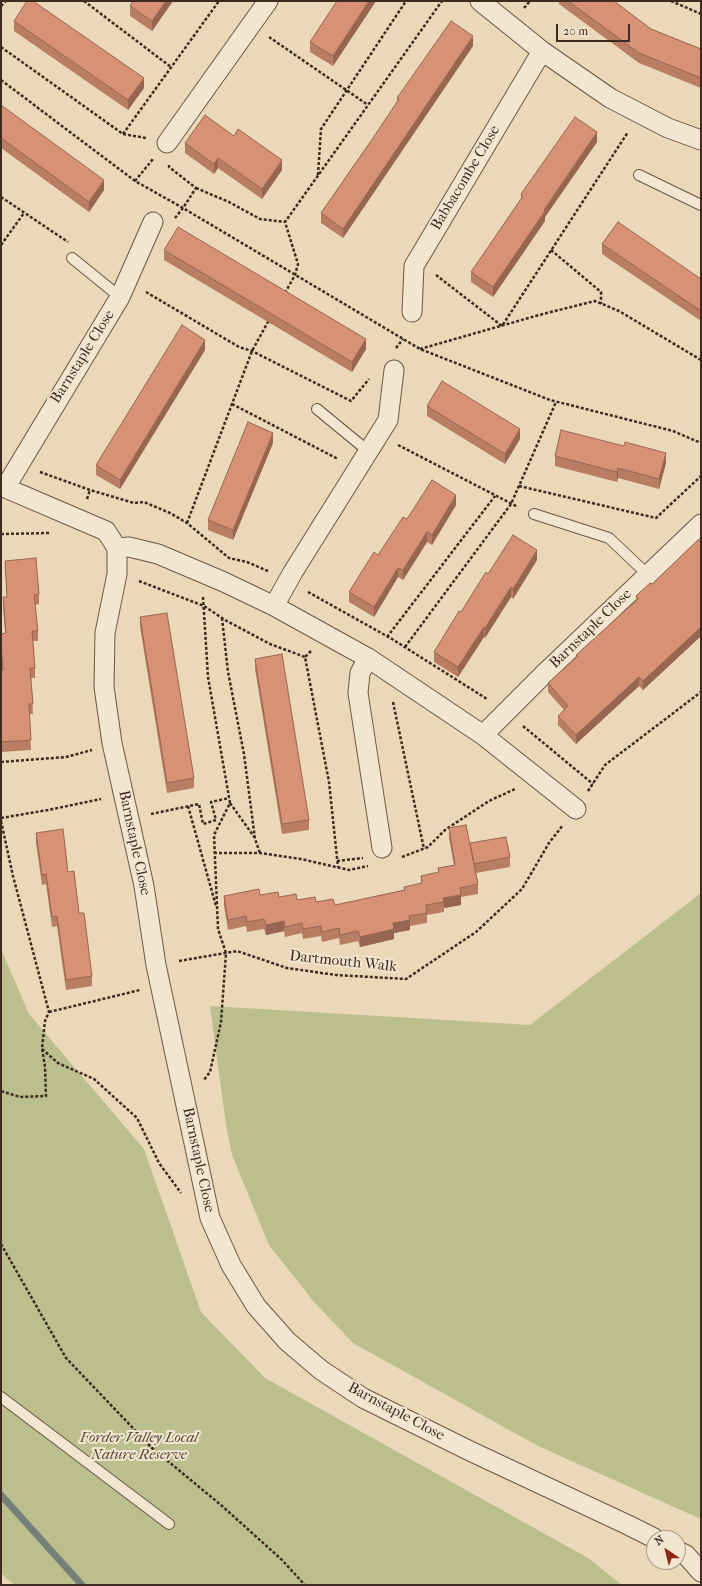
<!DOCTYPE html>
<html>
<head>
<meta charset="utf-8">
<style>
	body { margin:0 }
	#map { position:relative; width:702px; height:1586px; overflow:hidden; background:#ebd8b8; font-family:"IM FELL French Canon",serif }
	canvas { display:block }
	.frame { position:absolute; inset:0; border:2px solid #3f2a20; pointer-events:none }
	.north { position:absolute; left:646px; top:1530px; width:40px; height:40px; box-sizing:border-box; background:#f2e6d1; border:1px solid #aa9b8a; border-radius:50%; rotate:325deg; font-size:11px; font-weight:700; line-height:16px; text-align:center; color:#3f2a20 }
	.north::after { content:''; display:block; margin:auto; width:14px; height:18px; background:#8f2418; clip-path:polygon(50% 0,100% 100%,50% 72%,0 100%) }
	.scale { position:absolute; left:556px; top:24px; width:74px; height:18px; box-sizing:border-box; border:2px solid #3f2a20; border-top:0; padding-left:5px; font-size:12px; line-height:14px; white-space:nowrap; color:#3f2a20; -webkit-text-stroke:3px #f2e6d1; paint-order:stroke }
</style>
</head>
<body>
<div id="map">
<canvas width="702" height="1586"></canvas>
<div class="frame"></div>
<div class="north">N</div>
<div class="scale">20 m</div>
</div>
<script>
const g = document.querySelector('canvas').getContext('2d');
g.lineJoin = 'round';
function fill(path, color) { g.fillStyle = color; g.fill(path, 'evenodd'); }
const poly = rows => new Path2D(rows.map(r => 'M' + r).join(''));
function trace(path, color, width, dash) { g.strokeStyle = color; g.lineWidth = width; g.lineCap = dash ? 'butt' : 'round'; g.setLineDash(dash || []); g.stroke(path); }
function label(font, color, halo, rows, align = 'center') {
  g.font = font + ' "IM FELL French Canon",serif'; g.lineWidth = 4; g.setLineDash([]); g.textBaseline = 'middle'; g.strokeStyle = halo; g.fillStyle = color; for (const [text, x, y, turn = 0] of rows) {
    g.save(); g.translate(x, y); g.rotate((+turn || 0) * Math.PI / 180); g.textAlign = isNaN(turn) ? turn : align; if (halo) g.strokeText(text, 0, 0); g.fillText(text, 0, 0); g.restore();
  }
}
fill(poly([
	[701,893,701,1519,538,1446,353,1343,314,1302,269,1245,232,1155,226,1125,210,1006,530,1025],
	[1,949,29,1014,144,1149,201,1312,265,1378,588,1558,622,1585,15,1585,7,1579,1,1573]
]), '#bbbe8d');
trace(poly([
	[1,1495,82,1585]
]), '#758079', 7);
const lane = poly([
	[639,175,701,205],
	[72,258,120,297],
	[317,409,368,451],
	[534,514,609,538,647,574],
	[1,1397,169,1524]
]);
const street = poly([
	[480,1,542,51,610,98,668,128,701,140],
	[167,143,268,1],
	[412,312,414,266,542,51],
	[1,486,106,531,117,548,117,574,105,633,104,687,112,743,144,886,156,965,210,1218,231,1265,256,1306,287,1341,321,1370,363,1398,470,1451,628,1525,654,1538],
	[5,488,120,297,153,222],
	[117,548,129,547,158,554,224,582,274,606,368,658,483,735,576,809],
	[274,606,293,572,388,420,394,370],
	[368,658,360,673,358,693,382,848],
	[483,735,548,670,701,524],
	[678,1551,686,1555,701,1572]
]);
trace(lane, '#6a5646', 12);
trace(street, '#6a5646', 21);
trace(poly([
	[84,1,171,67],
	[671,1,701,14],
	[1,6,6,1],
	[524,8,530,1],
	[269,37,368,105],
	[1,47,123,134,146,138],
	[1,80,135,181,183,208,420,349,550,400,673,431,701,443],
	[123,134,219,1],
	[169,165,169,167,196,188,183,208,175,218],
	[318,175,321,129,406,1],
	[135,181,153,159],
	[196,188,229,202,260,219,285,222],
	[1,197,68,242],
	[1,245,24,213],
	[551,250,601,292,601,304],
	[436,275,502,326,628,132],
	[146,292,239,347,252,351,351,401,369,379],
	[285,293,295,275,298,264,285,222,442,1],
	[396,348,403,339],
	[420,349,539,315,595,301,619,311,701,360],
	[232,404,338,459],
	[398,445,518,507],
	[40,472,90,490,134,503,144,502,170,513,187,523,229,558,247,562,268,571],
	[519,486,656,518,701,476],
	[87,499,90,490],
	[187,523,252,351,269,320],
	[1,534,50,533],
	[139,581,204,606,225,620,270,644,305,657],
	[308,592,392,639,487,699],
	[203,597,208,677,230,803,214,835,218,929,226,953,221,1022,210,1072,204,1080],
	[222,618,228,672,244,754,255,839,260,853],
	[387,637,495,496],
	[405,647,511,504,556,402],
	[311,651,305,657,329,782,338,867],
	[393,702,424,849],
	[523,726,593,784],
	[1,762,66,757,92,750],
	[588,791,605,765,701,692],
	[230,803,255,838],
	[188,806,216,906],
	[151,814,199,804,203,824,216,820,211,802,229,798],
	[1,818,48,810,101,799],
	[1,821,13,876,49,1012,45,1021,42,1048,45,1067,46,1096,20,1097,1,1091],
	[214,853,260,853,301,859,349,870,368,866],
	[402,857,428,847,445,830,489,801,515,789],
	[337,861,363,858],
	[179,961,237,951,287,968,336,975,406,979,476,932,522,889,549,843,563,825],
	[49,1012,140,990],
	[42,1049,58,1063,94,1079,137,1118,159,1163,181,1193],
	[1,1244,66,1358,152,1448,221,1505,281,1559,305,1585]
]), '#3f2a20', 2.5, [3, 2]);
trace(lane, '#f2e6d1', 10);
trace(street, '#f2e6d1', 19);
fill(poly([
	[173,1,152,31,130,16,130,6],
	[337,1,376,1,333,66,310,52,310,42],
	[559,1,614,1,651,29,701,49,701,88,639,63,559,4],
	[14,21,144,88,128,110,14,31],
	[473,46,343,238,321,223,321,213,373,138,397,102,397,98],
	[1,105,104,190,89,212,1,148],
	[597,142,545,217,545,221,493,297,471,282,471,272,521,199,521,194],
	[185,143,282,170,262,199,218,168,214,174,185,153],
	[602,244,701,279,701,321,602,254],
	[164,250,366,349,352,372,164,260],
	[205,350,120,489,96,475,96,465],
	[427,406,520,439,505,464,427,416],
	[273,443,233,540,208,530,208,520],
	[555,456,666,463,659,489,618,478,617,482,555,466],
	[456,505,432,545,427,542,403,580,398,577,374,617,349,602,349,592,407,519],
	[701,543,701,636,643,690,639,686,576,744,558,725,558,716,564,710,548,692,548,683,576,657,576,655,636,601,636,596,652,584],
	[537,560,513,599,511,597,485,638,484,637,458,677,434,662,434,652,461,612],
	[5,561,39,594,39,604,35,605,38,631,38,641,33,641,35,668,35,678,31,678,33,714,29,714,31,750,1,752,1,670,2,670,1,654,1,634,5,633,3,607,3,597,7,597],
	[140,617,194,778,194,788,167,793,140,627],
	[255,659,309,820,309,830,282,834,255,669],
	[449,828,470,845,510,857,510,867,476,873,478,884,478,894,461,897,461,905,444,908,444,912,427,915,427,923,410,926,410,930,394,933,394,939,360,947,358,941,340,945,339,938,322,942,321,936,303,939,302,933,285,937,284,931,266,935,264,929,247,932,246,926,228,930,224,906,224,896,260,895,335,905,404,890,404,887,421,884,421,876,438,873,438,868,454,866,449,838],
	[36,833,68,872,79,913,92,976,92,986,66,990,57,926,52,927,46,884,42,885,36,843]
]), '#b97d64');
fill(poly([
	[166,1,173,1,152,31,152,21],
	[369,1,376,1,333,66,333,56],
	[473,36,473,46,343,238,343,229],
	[144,78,144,88,128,110,128,100],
	[597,132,597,142,545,217,545,221,493,297,493,287,544,210],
	[218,158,218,168,214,174,214,164],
	[282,160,282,170,262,199,262,189],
	[104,180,104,190,89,212,89,202],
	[366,339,366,349,352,372,352,362],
	[205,340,205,350,120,489,120,480],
	[520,429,520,439,505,464,505,454],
	[273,433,273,443,233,540,233,530],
	[666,453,666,463,659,489,659,479],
	[618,468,618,478,617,482,617,472],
	[456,495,456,505,432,545,432,535],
	[427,532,427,542,403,580,403,570],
	[537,550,537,560,513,599,513,589],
	[398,568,398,577,374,617,374,607],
	[511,587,511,597,485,638,485,628],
	[484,627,484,637,458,677,458,667],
	[701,627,701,636,643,690,643,681],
	[639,677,639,686,576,744,576,735],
	[461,895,461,905,444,908,443,898],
	[410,920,410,930,394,933,394,939,360,947,360,937,393,923],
	[284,921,284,931,266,935,266,925]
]), '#966651');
const building = poly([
	[27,1,33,1,144,78,128,100,14,21,27,1],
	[133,1,166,1,152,21,130,6,133,1],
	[337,1,369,1,333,56,310,42,337,1],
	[568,1,614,1,651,29,701,49,701,78,639,53,568,1],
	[451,21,473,36,343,229,321,213,373,138,399,99,397,98,451,21],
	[1,105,104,180,89,202,1,138,1,105],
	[205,115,234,136,238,129,282,160,262,189,218,158,214,164,185,143,205,115],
	[575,117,597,132,544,210,545,211,493,287,471,272,523,196,521,194,575,117],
	[618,222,701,279,701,311,602,244,618,222],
	[178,227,366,339,352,362,164,250,178,227],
	[182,325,205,340,120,480,96,465,182,325],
	[442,381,520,429,505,454,427,406,442,381],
	[248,422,273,433,233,530,208,520,248,422],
	[561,430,624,446,625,442,666,453,659,479,618,468,617,472,555,456,561,430],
	[432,480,456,495,432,535,427,532,403,570,398,568,374,607,349,592,374,552,378,555,403,517,407,519,432,480],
	[513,535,537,550,513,589,511,587,485,628,484,627,458,667,434,652,459,611,461,612,486,572,488,574,513,535],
	[698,540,701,543,701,627,643,681,639,677,576,735,558,716,568,706,548,683,578,656,576,655,638,599,636,596,650,583,652,584,698,540],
	[36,558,39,594,34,595,38,631,32,631,35,668,30,668,33,704,29,704,31,740,1,742,1,670,3,670,1,644,1,634,6,633,3,597,7,597,5,561,36,558],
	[167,613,194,778,167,783,140,617,167,613],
	[282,654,309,820,282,824,255,659,282,654],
	[466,825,478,884,460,888,461,895,443,898,444,902,426,905,427,913,409,916,410,920,393,923,394,929,360,937,358,931,340,935,339,928,322,932,321,926,303,929,302,923,285,927,284,921,266,925,264,919,247,922,246,916,228,920,224,896,259,889,260,895,278,892,279,897,296,894,297,900,315,897,316,902,333,899,335,905,405,890,404,887,422,883,421,876,439,872,438,868,455,865,449,828,466,825],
	[63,829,68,872,74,871,79,913,84,913,92,976,66,980,57,916,52,917,46,874,42,875,36,833,63,829],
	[506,837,510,857,474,864,470,843,506,837]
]);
fill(building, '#d79174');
trace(building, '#966651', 1);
label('15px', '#3f2a20', '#f2e6d1', [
	["Babbacombe Close",466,178,-59],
	["Barnstaple Close",83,357,-58],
	["Barnstaple Close",591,629,-44],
	["Barnstaple Close",134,843,78],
	["Dartmouth Walk",343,962,6],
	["Barnstaple Close",198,1160,78],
	["Barnstaple Close",396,1412,28]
]);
label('italic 15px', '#584836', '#f2e6d1', [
	["Forder Valley Local",139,1438],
	["Nature Reserve",139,1455]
]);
</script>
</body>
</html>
